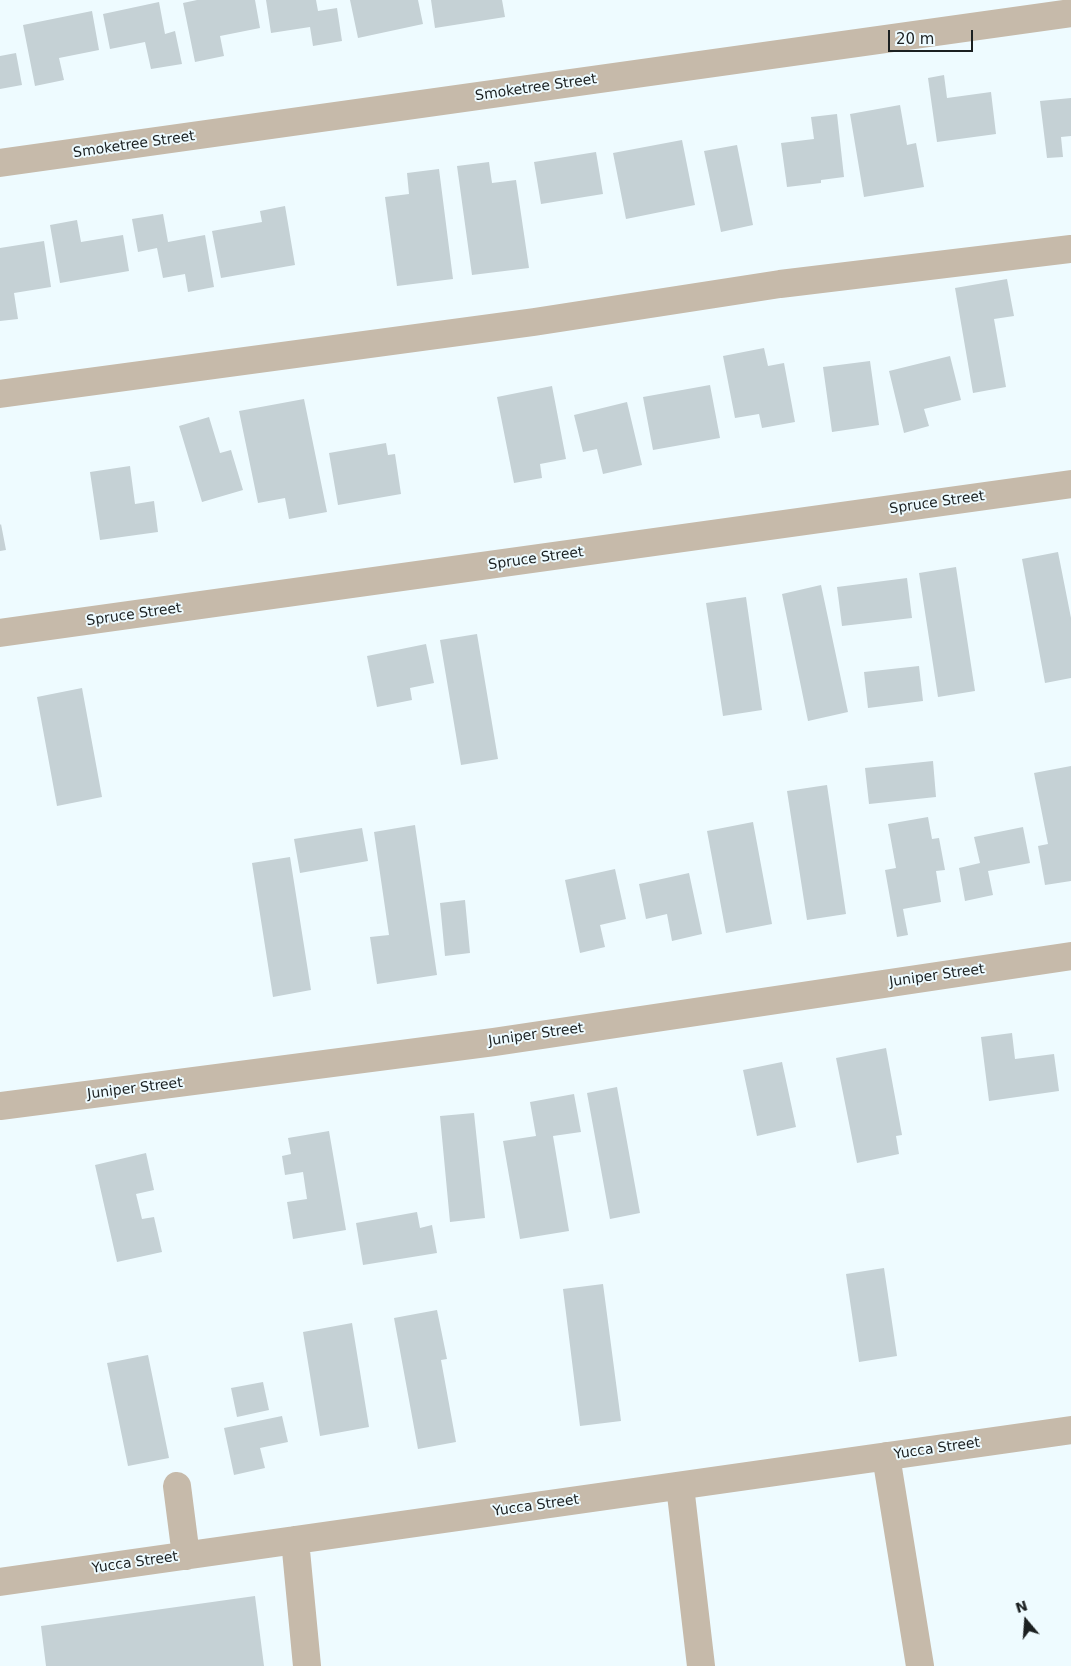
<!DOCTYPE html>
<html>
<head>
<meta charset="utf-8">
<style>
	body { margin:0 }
	#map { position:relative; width:1071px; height:1666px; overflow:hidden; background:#eefbff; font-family:"DejaVu Sans",sans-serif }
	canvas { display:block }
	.north { position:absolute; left:1001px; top:1596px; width:50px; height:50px; -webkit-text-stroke:4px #eefbff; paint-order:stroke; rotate:342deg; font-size:14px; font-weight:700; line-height:20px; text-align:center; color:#1b2021 }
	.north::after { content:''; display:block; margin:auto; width:18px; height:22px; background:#1b2021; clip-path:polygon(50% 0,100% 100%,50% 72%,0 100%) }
	.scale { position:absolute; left:888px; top:30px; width:85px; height:22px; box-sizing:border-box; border:2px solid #1b2021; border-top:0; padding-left:6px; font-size:15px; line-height:18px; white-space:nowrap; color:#1b2021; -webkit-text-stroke:4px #eefbff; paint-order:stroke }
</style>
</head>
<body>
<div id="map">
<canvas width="1071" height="1666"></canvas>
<div class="north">N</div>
<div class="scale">20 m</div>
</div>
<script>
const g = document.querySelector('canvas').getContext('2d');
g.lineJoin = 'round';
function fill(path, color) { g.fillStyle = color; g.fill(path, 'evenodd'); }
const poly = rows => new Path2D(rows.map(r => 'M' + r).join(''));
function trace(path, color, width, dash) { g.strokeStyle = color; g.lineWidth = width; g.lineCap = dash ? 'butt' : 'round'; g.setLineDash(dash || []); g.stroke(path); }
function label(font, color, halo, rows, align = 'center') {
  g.font = font + ' "DejaVu Sans",sans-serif'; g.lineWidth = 4; g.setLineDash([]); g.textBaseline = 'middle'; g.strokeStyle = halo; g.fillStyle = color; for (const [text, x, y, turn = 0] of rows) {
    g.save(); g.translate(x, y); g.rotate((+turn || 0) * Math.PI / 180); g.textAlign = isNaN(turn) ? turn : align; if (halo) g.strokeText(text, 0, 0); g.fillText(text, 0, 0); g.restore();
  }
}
fill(poly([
	[197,0,255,0,260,28,220,36,224,56,195,62,183,3],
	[266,0,316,0,318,11,337,8,342,41,313,46,310,27,271,33],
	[350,0,418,0,423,24,358,38],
	[431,0,502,0,505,17,435,28],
	[159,2,165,34,175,31,182,64,151,69,145,42,110,49,103,14],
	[92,11,99,50,59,58,64,80,35,86,23,25],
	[16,53,22,85,0,89,0,56],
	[944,75,947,98,991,92,996,134,937,142,928,78],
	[1071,98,1071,136,1061,137,1063,157,1047,158,1040,101],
	[900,105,907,145,916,143,924,187,864,197,850,114],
	[837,114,844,177,821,180,821,183,787,187,781,143,814,139,811,117],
	[682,140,695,205,626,219,613,153],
	[737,145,753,225,721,232,704,151],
	[596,152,603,194,541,204,534,162],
	[489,162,492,183,516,180,529,268,472,275,457,166],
	[439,169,453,279,397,286,385,197,409,194,407,173],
	[285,206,295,265,221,278,212,231,262,222,260,211],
	[163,214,168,242,205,235,214,287,188,292,185,274,163,278,157,248,138,252,132,219],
	[77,220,81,242,123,235,129,271,60,283,50,225],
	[44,241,51,287,14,293,18,319,0,321,0,248],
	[1007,279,1014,316,994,319,1006,387,973,393,955,288],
	[764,348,768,366,784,363,795,422,762,428,759,414,735,418,723,356],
	[950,356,961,400,924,409,929,426,904,433,889,371],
	[870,361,879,425,832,432,823,367],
	[710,385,720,438,653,450,643,397],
	[552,386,566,459,540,464,542,478,514,483,497,397],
	[304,399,327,512,289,519,285,498,258,503,239,411],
	[627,402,642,465,603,474,597,449,583,452,574,415],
	[209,417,220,453,231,450,243,490,202,502,179,426],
	[386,443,388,455,395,454,401,494,338,505,329,453],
	[130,466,135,504,154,501,158,532,100,540,90,472],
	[1,524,6,550,0,551,0,525],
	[1058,552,1071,618,1071,678,1045,683,1022,559],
	[956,567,975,691,938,697,919,573],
	[907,578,912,618,842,626,837,587],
	[821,585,848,712,808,721,782,594],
	[746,597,762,710,723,716,706,603],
	[477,634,498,759,461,765,440,640],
	[426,644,434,683,410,688,412,700,377,707,367,656],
	[919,666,923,701,868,708,864,672],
	[82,688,102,797,57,806,37,697],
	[933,761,936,797,869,804,865,768],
	[1071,766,1071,881,1045,885,1038,846,1048,844,1034,773],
	[827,785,846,914,807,920,787,791],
	[928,817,932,839,939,838,945,870,936,871,941,902,903,909,908,935,897,937,885,870,896,868,888,824],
	[753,822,772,924,726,933,707,831],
	[415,825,437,975,377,984,370,937,389,935,374,832],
	[1023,827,1030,863,988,871,993,895,965,901,959,868,980,863,974,837],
	[362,828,368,861,300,873,294,839],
	[290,857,311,990,273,997,252,863],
	[615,869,626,919,600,925,605,947,580,953,565,880],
	[689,873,702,934,672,941,667,914,646,919,639,884],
	[465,900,470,953,445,956,440,903],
	[1012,1033,1015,1059,1054,1054,1059,1091,989,1101,981,1037],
	[886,1048,902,1135,896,1136,899,1154,857,1163,836,1058],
	[782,1062,796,1127,757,1136,743,1070],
	[617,1087,640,1213,610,1219,587,1093],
	[574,1094,581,1132,553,1136,569,1231,520,1239,503,1141,536,1136,530,1102],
	[474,1113,485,1218,450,1222,440,1116],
	[329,1131,346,1230,293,1239,287,1202,307,1199,303,1172,285,1175,282,1156,291,1154,288,1138],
	[146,1153,154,1190,136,1194,142,1219,154,1217,162,1252,117,1262,95,1165],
	[417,1212,420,1228,432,1225,437,1253,363,1265,356,1223],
	[884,1268,897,1356,859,1362,846,1274],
	[603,1284,621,1421,580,1426,563,1289],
	[437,1310,447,1359,441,1360,456,1442,418,1449,394,1318],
	[352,1323,369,1427,320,1436,303,1332],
	[148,1355,169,1458,128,1466,107,1363],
	[263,1382,269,1410,237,1417,231,1388],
	[282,1416,288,1442,260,1448,265,1468,234,1475,224,1428],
	[255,1596,264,1666,46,1666,41,1626]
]), '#c5d1d5');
trace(poly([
	[0,163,1071,13],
	[0,394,534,322,780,284,1071,249],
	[0,633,1071,484],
	[0,1106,494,1042,1071,956],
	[886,1456,920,1666],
	[177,1486,186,1556],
	[680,1486,701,1666],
	[295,1540,307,1666],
	[0,1582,1071,1430]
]), '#c6baaa', 28);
label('14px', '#1b2021', '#eefbff', [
	["Smoketree Street",536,88,-8],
	["Smoketree Street",134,145,-8],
	["Spruce Street",937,503,-8],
	["Spruce Street",536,559,-8],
	["Spruce Street",134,615,-8],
	["Juniper Street",937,976,-8],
	["Juniper Street",536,1035,-8],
	["Juniper Street",135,1089,-7],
	["Yucca Street",937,1449,-8],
	["Yucca Street",536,1506,-8],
	["Yucca Street",135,1563,-8]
]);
</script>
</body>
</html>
